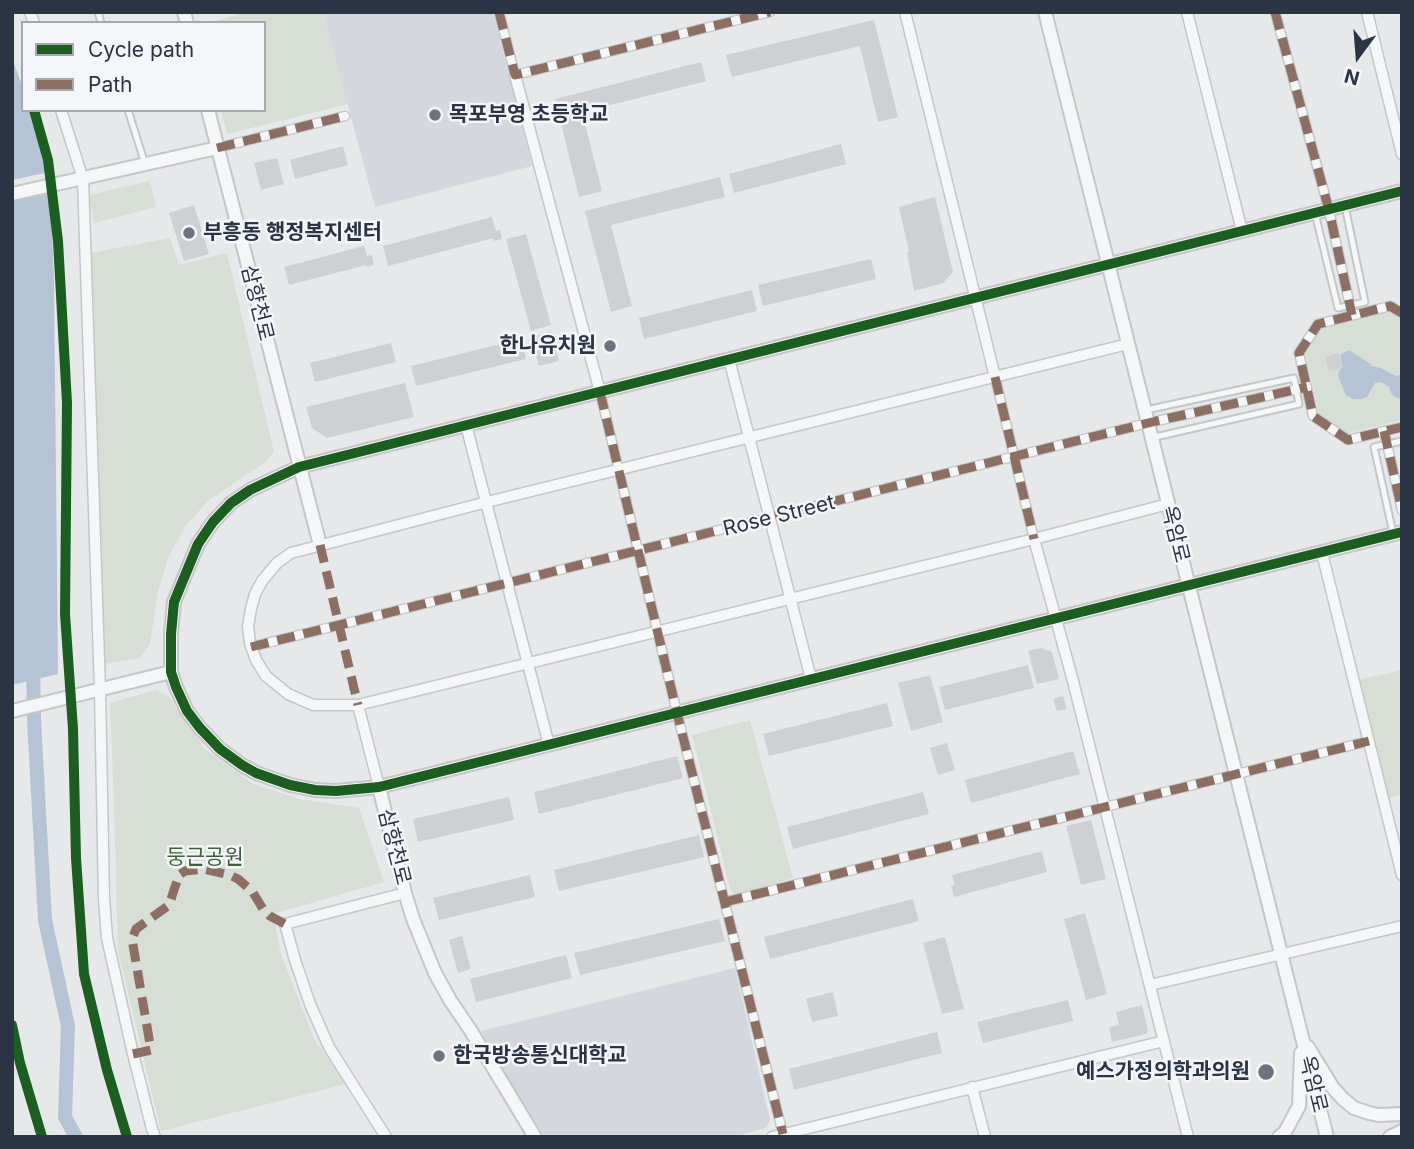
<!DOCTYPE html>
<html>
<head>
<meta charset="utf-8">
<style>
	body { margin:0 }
	#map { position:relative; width:1414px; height:1149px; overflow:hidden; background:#e6e8ea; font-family:Inter,sans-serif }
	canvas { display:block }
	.frame { position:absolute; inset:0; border:14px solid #2b3445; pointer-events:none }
	.legend { position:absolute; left:21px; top:21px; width:245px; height:91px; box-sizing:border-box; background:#f4f6f9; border:2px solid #a4a8b1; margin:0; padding:9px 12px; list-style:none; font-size:21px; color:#2b3445 }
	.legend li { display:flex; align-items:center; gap:14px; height:35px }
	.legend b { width:35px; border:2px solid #a4a8b1 }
	.north { position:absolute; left:1323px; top:21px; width:70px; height:70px; -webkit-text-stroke:5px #f4f6f9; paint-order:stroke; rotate:196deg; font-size:19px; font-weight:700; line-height:28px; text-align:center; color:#2b3445 }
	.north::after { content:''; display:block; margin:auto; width:24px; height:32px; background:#2b3445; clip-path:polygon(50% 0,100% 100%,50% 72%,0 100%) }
</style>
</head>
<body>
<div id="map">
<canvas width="1414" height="1149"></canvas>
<div class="frame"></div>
<ul class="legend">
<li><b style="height:9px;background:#1b5e20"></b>Cycle path</li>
<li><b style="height:9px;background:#8d6e63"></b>Path</li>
</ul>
<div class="north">N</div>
</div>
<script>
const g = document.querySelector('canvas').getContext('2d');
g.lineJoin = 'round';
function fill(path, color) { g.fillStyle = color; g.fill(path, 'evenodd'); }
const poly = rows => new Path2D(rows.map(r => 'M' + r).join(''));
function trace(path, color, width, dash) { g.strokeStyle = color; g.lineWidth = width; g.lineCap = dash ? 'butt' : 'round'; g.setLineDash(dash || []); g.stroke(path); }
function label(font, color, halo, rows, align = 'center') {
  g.font = font + ' Inter,"Noto Sans KR",sans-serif'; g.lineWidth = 5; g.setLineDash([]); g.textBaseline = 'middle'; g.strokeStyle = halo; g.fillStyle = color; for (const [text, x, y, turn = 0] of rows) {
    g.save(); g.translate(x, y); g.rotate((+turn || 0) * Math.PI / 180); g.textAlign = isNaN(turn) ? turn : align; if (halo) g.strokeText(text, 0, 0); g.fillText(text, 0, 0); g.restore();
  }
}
fill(poly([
	[323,12,493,12,532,166,375,207],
	[735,968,770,1120,766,1128,733,1137,545,1137,512,1085,481,1031]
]), '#d4d7dd');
fill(poly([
	[251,12,323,12,348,104,227,134,221,110,264,110,264,23,206,23],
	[150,181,156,207,94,223,89,195],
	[170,238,179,265,227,253,274,452,264,463,209,500,186,525,168,558,158,591,150,644,140,658,103,664,91,253],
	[1388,311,1402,319,1402,420,1346,434,1319,414,1305,352,1320,328],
	[1402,670,1402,795,1383,799,1354,681],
	[156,690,169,697,205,749,253,784,300,799,359,808,384,882,273,914,281,954,314,1039,346,1084,161,1131,118,951,114,804,110,703],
	[750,720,793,878,740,895,731,892,692,735]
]), '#d6ded6');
fill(poly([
	[12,58,23,88,23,110,29,110,46,167,51,206,54,279,58,674,12,685],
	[1349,350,1369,363,1371,366,1381,368,1396,376,1402,375,1402,400,1395,397,1391,393,1389,387,1381,382,1375,383,1367,397,1361,399,1353,399,1346,395,1338,376,1339,371,1343,367,1340,355]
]), '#b4c4d5');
fill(poly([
	[50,172,53,193,12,201,12,180]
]), '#e6e8ea');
trace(poly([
	[33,661,34,720,45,920,68,1026,65,1117,76,1137]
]), '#b4c4d5', 14);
fill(poly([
	[874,20,898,117,878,122,860,46,732,77,726,55],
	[701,62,706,81,582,112,602,191,579,197,555,99],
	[841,144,846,164,734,193,729,174],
	[343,146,348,165,295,179,290,160],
	[277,158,284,184,261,190,254,163],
	[720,177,725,197,611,225,632,306,611,312,585,211],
	[935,197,953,272,943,283,914,291,907,252,909,251,899,207],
	[194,205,209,254,184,261,169,213],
	[492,217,496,231,500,230,502,239,494,241,493,238,388,266,383,246],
	[526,234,551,325,531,331,506,239],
	[364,246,367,256,372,255,374,265,367,267,366,265,289,285,284,267],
	[871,259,876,279,763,306,758,285],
	[752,290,757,311,644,339,639,318],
	[551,331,559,361,539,366,531,337],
	[521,339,526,359,416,386,411,366],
	[391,343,396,362,315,382,310,363],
	[1338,353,1343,368,1329,371,1325,357],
	[405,383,414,417,327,438,312,428,306,407],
	[1040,648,1052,652,1059,679,1037,684,1028,651],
	[1028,665,1034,688,945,710,939,687],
	[930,675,943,722,911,731,898,683],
	[1063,696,1067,709,1057,711,1053,699],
	[887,703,893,726,769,756,763,734],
	[947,743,955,770,938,775,930,748],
	[1073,751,1080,774,971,803,965,780],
	[677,756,683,778,539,814,534,792],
	[923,792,929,814,793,849,787,827],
	[509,797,514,820,418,842,413,819],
	[1091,820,1106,879,1081,885,1066,826],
	[699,835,704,857,559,891,554,870],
	[1042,851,1047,872,954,897,951,886,955,885,952,875],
	[530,875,535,897,439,920,433,898],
	[913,899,919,921,770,959,764,937],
	[1085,913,1107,994,1086,1000,1064,919],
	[719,919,725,941,580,975,574,953],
	[462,936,471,969,458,973,449,940],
	[945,937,964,1009,942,1014,923,943],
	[566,955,572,978,476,1002,470,979],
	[833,992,838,1016,812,1022,806,999],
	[1068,1000,1073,1021,983,1043,977,1022],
	[1142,1005,1148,1030,1146,1034,1112,1042,1109,1027,1119,1025,1116,1012],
	[937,1032,942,1053,794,1090,789,1069]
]), '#ced0d3');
const service = poly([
	[98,12,101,23],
	[128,110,145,164],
	[1315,213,1338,308,1365,302,1345,206],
	[1146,410,1294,378,1296,389,1299,404,1151,438],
	[1393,533,1374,447,1402,441]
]);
const pedestrian = poly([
	[499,12,515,75,770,12],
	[1275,12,1329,210,1352,315],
	[217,148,345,116],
	[1402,313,1390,306,1318,324,1299,353,1313,416,1348,440,1402,427],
	[995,377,1034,539],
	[600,392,677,713,783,1134],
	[1384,431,1402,510],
	[251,647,1148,423,1307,387],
	[725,902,1369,741]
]);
const minor = poly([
	[30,12,34,23],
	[905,12,995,377],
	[1187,12,1242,231],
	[1367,12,1402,154],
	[515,75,600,392],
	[61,110,83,179,100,690,104,899,107,938,133,1054,152,1129,155,1137],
	[1128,344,487,502,291,553,277,563,262,581,255,594,251,609,248,626,250,643,256,660,266,676,288,694,313,705,358,705,1034,539,1168,504],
	[729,359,811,679],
	[466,425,549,745],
	[1034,539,1073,681,1188,1137],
	[1322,553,1402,875],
	[358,705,379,787],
	[1150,985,1402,926],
	[972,1087,985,1137],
	[386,1137,329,1047,310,1004,295,960,285,924,405,893],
	[772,1137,1164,1041]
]);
const tertiary = poly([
	[184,12,187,23],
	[1045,12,1327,1137],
	[208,110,320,545],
	[1402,191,299,467,250,490,231,503,213,522,198,544,174,602,171,634,171,672,176,687,187,711,200,728,220,749,242,765,256,773,290,785,315,790,336,791,379,787,1402,532],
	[12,194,217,148],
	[12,711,171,672],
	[379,787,405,893,413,919,435,973,450,1000,471,1031,535,1137],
	[1308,1047,1333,1088,1343,1099,1354,1108,1369,1113,1378,1115,1402,1114],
	[1279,1137,1285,1132,1299,1106,1301,1053],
	[1390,1137,1402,1131]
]);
trace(service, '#c4c6c8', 9);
trace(pedestrian, '#c4c6c8', 11);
trace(minor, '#c4c6c8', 13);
trace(tertiary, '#c4c6c8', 16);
trace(service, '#f5f6f7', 5);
trace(pedestrian, '#f5f6f7', 8);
trace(minor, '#f5f6f7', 10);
trace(tertiary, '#f5f6f7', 12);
trace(poly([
	[499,12,515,75,770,12],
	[1275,12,1329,210,1352,315],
	[217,148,345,116],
	[1402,313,1390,306,1318,324,1299,353,1313,416,1348,440,1402,427],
	[995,377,1034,539],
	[600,392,677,713,783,1134],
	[1384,431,1402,510],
	[320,545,358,705],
	[251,647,1148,423,1307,387],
	[725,902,1369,741],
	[133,1054,151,1050,132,939,136,929,169,905,179,875,185,871,204,869,230,875,238,879,252,891,263,909,270,916,285,924]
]), '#8d6e63', 9, [18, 9]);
trace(poly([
	[34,110,48,160,58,241,67,403,65,614,73,729,76,858,84,974,107,1070,127,1137],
	[1402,191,299,467,250,490,231,503,213,522,198,544,174,602,171,634,171,672,176,687,187,711,200,728,220,749,242,765,256,773,290,785,315,790,336,791,379,787,1402,532],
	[12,1025,20,1063,42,1137]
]), '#1b5e20', 10);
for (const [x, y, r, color] of [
	[435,115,7,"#6c737f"],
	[189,233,7,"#6c737f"],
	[610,346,7,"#6c737f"],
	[439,1056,7,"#6c737f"],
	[1266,1072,9,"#6c737f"]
]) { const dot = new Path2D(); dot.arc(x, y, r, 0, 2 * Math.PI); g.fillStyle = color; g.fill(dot); trace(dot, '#f4f6f9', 2.5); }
label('bold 21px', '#2b3445', '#f4f6f9', [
	["목포부영 초등학교",449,115],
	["부흥동 행정복지센터",203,233],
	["한나유치원",596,346,"right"],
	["한국방송통신대학교",453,1056],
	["예스가정의학과의원",1250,1072,"right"]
], 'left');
label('21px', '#2b3445', '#f4f6f9', [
	["삼향천로",257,303,76],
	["Rose Street",779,516,-14],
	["옥암로",1175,534,76],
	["삼향천로",394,847,76],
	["옥암로",1313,1084,76]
]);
label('21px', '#3f6138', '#f4f6f9', [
	["둥근공원",205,858]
]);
</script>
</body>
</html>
